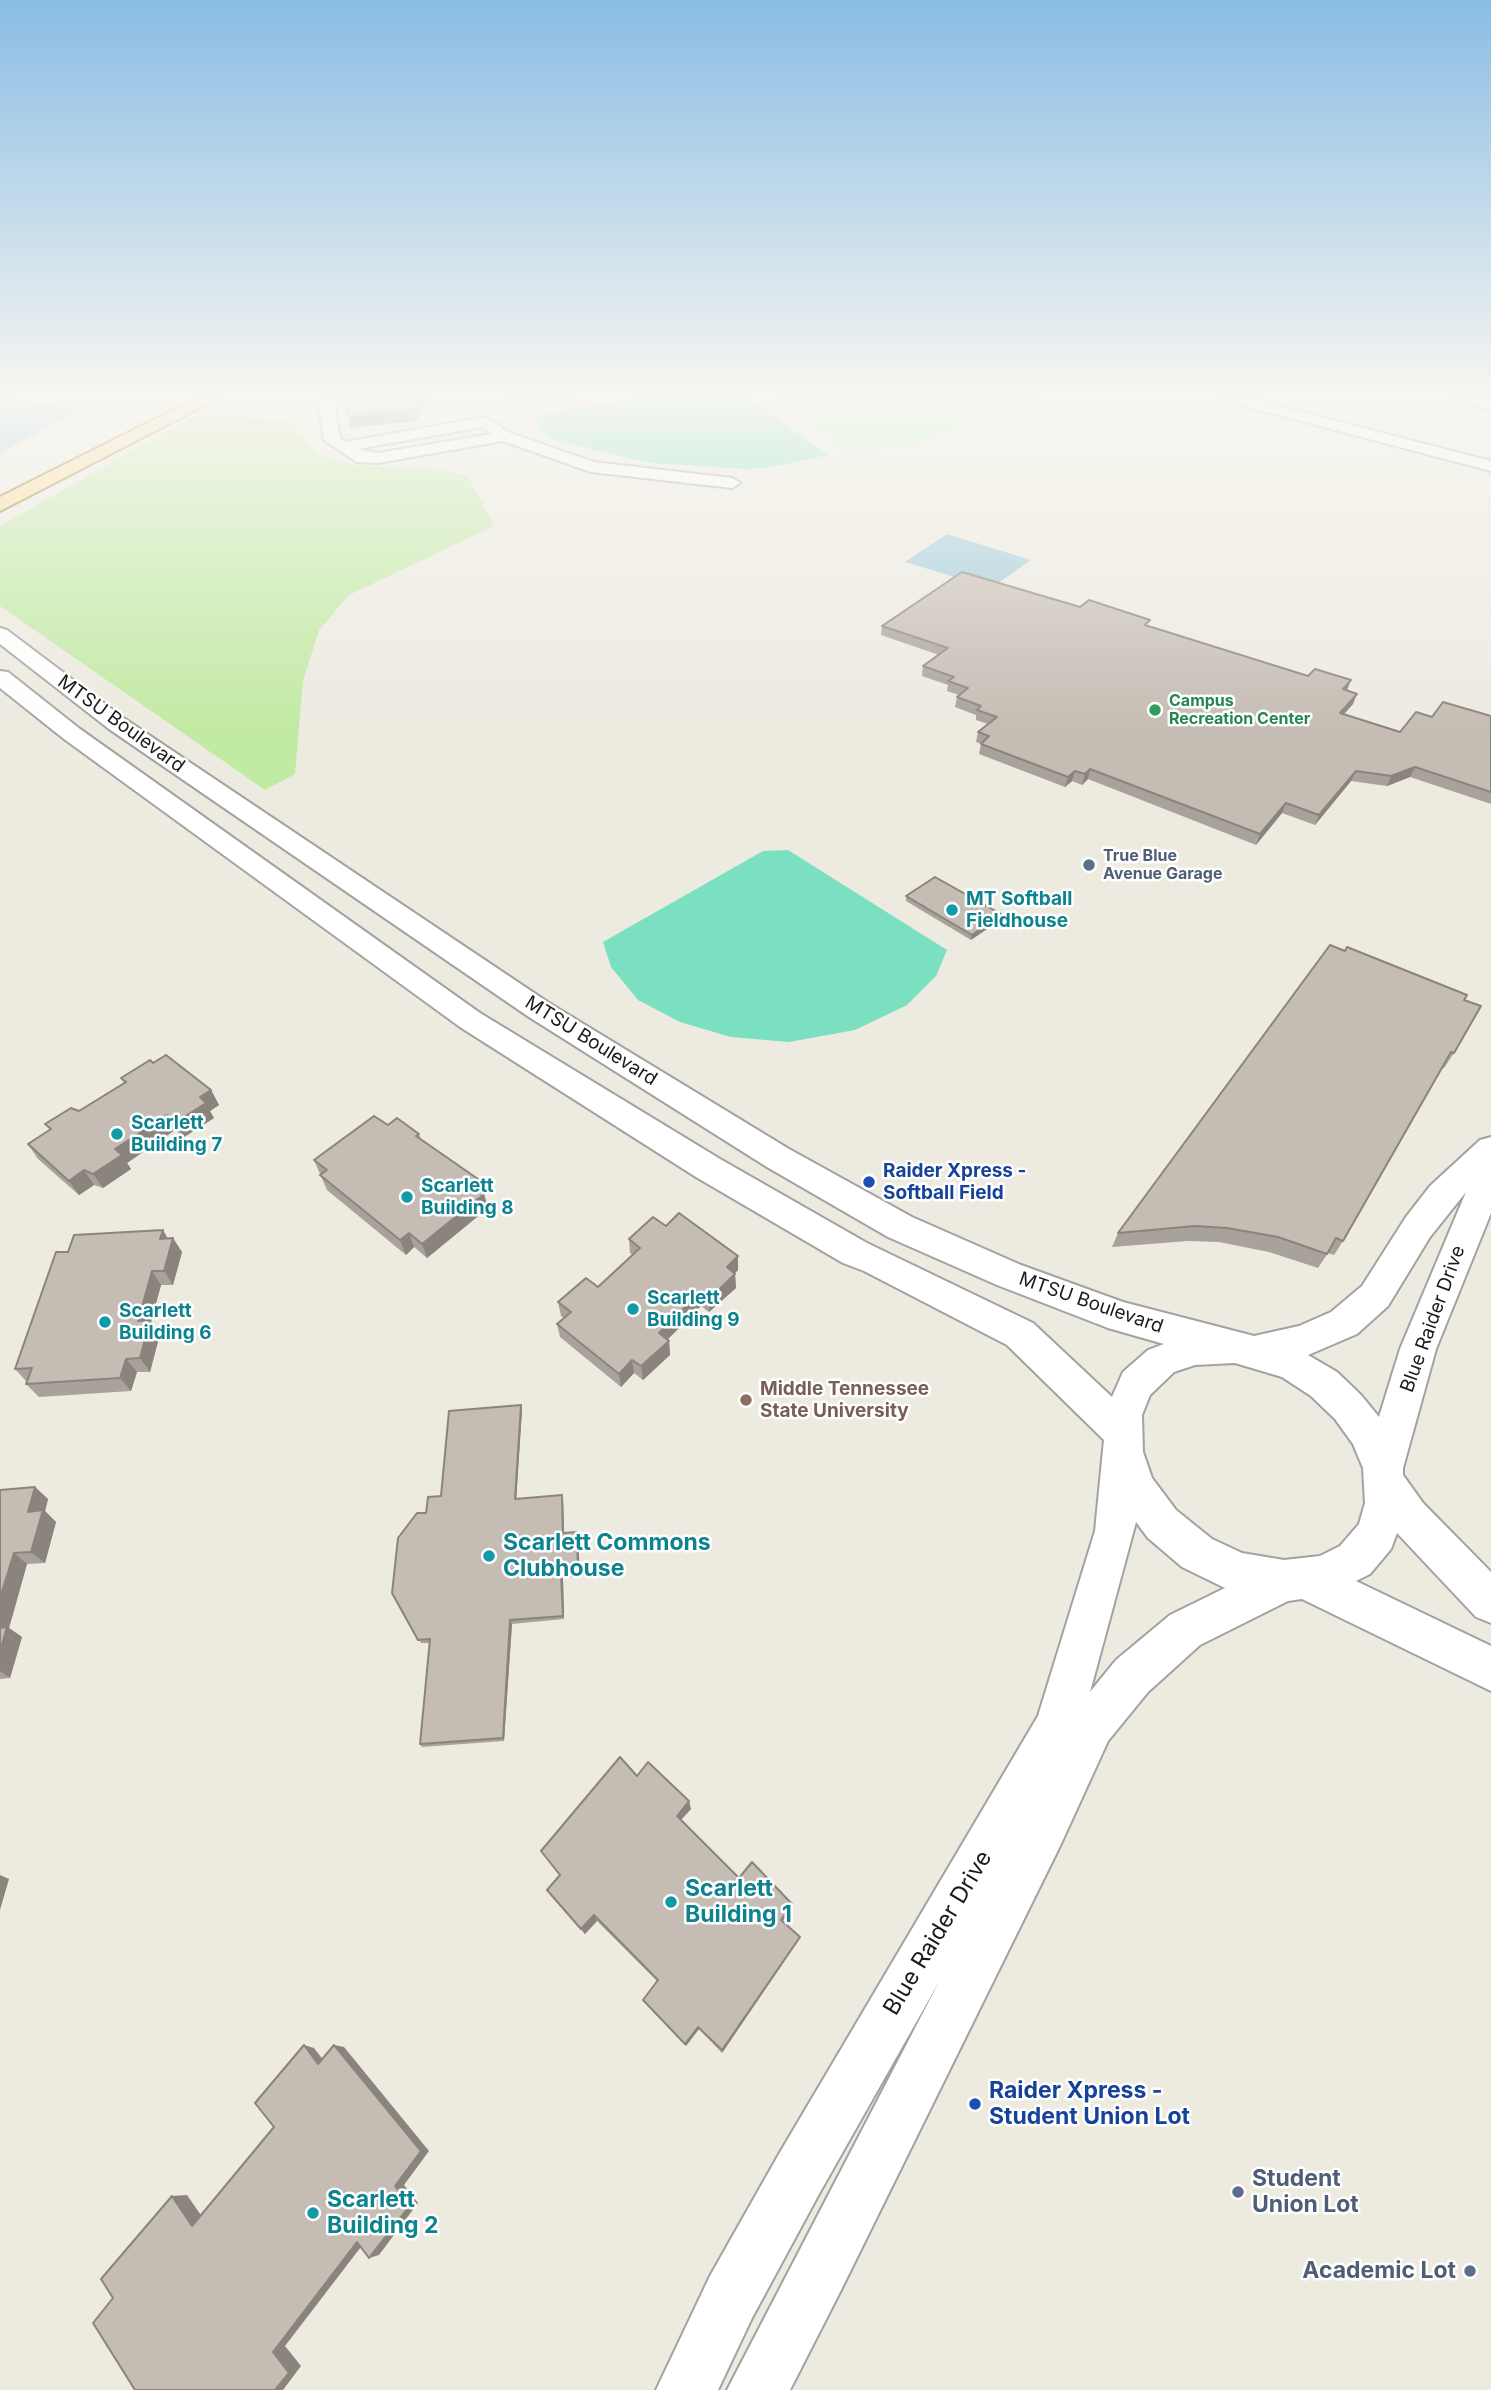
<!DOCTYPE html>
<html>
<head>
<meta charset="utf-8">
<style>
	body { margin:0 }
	canvas { display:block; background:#edeae0 }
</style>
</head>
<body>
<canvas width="1491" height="2390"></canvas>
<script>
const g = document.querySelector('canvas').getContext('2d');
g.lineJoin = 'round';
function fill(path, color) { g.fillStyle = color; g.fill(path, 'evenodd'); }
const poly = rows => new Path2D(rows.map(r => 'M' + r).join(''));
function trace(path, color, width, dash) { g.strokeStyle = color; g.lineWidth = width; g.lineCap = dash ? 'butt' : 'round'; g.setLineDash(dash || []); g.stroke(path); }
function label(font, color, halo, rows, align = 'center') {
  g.font = font + ' Inter,sans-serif'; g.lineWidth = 5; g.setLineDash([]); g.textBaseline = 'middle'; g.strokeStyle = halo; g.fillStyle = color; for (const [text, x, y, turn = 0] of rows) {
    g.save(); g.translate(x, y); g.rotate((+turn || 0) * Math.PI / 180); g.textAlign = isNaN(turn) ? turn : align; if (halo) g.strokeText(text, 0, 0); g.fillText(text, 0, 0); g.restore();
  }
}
fill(poly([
	[194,416,288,419,316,453,352,465,434,469,468,476,494,526,349,595,319,630,303,681,295,774,265,790,0,606,0,526]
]), '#c1eaa3');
fill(poly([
	[773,397,1039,397,909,446,849,451]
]), '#b9fbc4');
fill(poly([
	[503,397,584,397,512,408],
	[651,397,748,397,828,455,767,468,746,469,651,463,564,443,547,436,533,416],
	[788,850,947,950,936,976,907,1005,855,1030,789,1042,731,1037,680,1022,638,1000,611,967,603,942,763,851]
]), '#7ae0c1');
fill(poly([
	[0,397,65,407,72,410,73,414,0,453],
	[947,534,1031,560,991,588,905,562]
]), '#9ecadd');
const minor = poly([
	[322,397,336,397,335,408,340,438,345,442,486,417,510,433,594,462,732,478,740,483,732,488,591,472,503,441,378,463,357,462,324,440,319,408,322,397],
	[483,427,491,434,378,453,357,449,483,427],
	[1219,397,1243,397,1491,461,1491,471,1221,400,1219,397],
	[1451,397,1476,397,1491,400,1491,410,1453,400,1451,397],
	[0,628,7,630,125,719,549,1003,789,1149,912,1217,1021,1265,1123,1302,1254,1336,1299,1326,1331,1312,1362,1286,1406,1217,1430,1186,1480,1140,1491,1137,1491,1213,1436,1349,1403,1468,1403,1475,1423,1503,1491,1572,1491,1623,1476,1617,1397,1533,1391,1549,1370,1574,1356,1581,1491,1646,1491,1691,1302,1599,1288,1601,1200,1645,1148,1692,1108,1741,1060,1846,841,2290,790,2390,727,2390,940,1980,819,2194,752,2318,718,2390,656,2390,710,2276,779,2154,1038,1716,1095,1531,1104,1440,1007,1345,864,1271,843,1263,696,1177,460,1027,64,739,0,688,0,671,8,672,80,729,480,1013,720,1159,867,1243,1033,1323,1112,1397,1123,1372,1148,1350,1164,1344,1108,1328,997,1285,888,1237,767,1167,529,1017,109,729,0,644,0,628],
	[1466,1192,1400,1349,1379,1417,1361,1395,1337,1372,1308,1355,1357,1334,1388,1306,1430,1237,1466,1192],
	[1235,1363,1282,1377,1311,1396,1335,1419,1353,1444,1363,1468,1365,1503,1359,1524,1340,1546,1320,1556,1284,1560,1242,1553,1212,1539,1176,1510,1152,1478,1143,1452,1142,1415,1150,1395,1174,1372,1195,1365,1235,1363],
	[1136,1522,1148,1538,1182,1567,1225,1588,1170,1615,1116,1660,1090,1692,1136,1522]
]);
const major = poly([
	[199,397,221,397,0,511,0,497,199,397]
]);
trace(minor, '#a2a2a2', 4);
trace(major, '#926d00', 4);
fill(minor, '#fff');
fill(major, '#ffd993');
fill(poly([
	[1080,607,1149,626,1347,691,1353,704,1344,714,1400,732,1432,717,1491,716,1491,804,1410,777,1387,786,1351,781,1315,825,1282,813,1256,845,1088,779,1082,785,1072,781,1065,787,979,754,981,744,976,742,978,732,988,724,976,720,976,715,955,707,957,697,959,695,947,691,948,685,922,676,923,666,939,655,881,635,882,626],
	[906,896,1001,914,1000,920,971,940,906,901],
	[1464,1000,1454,1053,1444,1068,1442,1068,1343,1241,1334,1255,1328,1253,1318,1268,1269,1252,1219,1242,1188,1241,1112,1247,1118,1233],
	[153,1063,211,1090,219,1105,210,1111,214,1118,184,1137,175,1130,127,1163,131,1169,103,1188,94,1185,79,1195,38,1159,28,1144,50,1130,45,1124,79,1111,124,1083,121,1078],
	[388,1125,419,1134,421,1139,478,1179,482,1193,484,1194,488,1208,427,1258,414,1247,406,1255,327,1190,314,1160],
	[666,1226,738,1256,738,1270,735,1273,736,1288,709,1312,701,1306,667,1340,669,1341,670,1355,643,1380,634,1373,621,1387,560,1337,557,1324,564,1318,561,1316,558,1302,598,1287,633,1255,630,1253,629,1239],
	[168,1238,182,1252,173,1285,161,1285,151,1322,160,1334,150,1372,137,1372,131,1391,39,1397,26,1384,27,1382,15,1369,68,1252],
	[522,1410,516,1499,563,1499,564,1533,577,1532,578,1536,580,1577,563,1578,564,1619,512,1624,504,1741,422,1747,420,1744,430,1643,421,1643,392,1593,426,1513],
	[35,1487,48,1499,45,1511,56,1522,45,1563,27,1564,9,1628,22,1637,10,1678,0,1679,0,1490],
	[637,1776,691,1809,681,1820,739,1878,791,1909,783,1921,798,1941,722,2053,699,2029,686,2046,643,2000,657,1981,597,1921,585,1934,551,1896]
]), '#a9a29a');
fill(poly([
	[420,397,428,397,416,421,350,428,348,416],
	[1351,680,1347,690,1339,699,1343,689],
	[1357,694,1353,704,1336,723,1340,713],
	[1415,767,1410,777,1387,786,1391,776],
	[1090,769,1088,779,1082,785,1085,774],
	[1075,771,1072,781,1065,787,1068,777],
	[1356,771,1351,781,1315,825,1319,815],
	[1286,803,1282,813,1256,845,1260,834],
	[1001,914,1000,920,971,940,972,935],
	[211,1090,219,1105,210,1111,214,1118,184,1137,176,1122,200,1097],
	[167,1115,175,1130,127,1163,131,1169,103,1188,93,1174,115,1149],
	[84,1170,94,1185,79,1195,69,1181],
	[478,1179,482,1194,471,1185],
	[484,1194,488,1208,427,1258,422,1244],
	[163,1230,171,1244,173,1238,182,1252,173,1285,164,1271,160,1239],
	[409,1233,414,1247,406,1255,400,1240],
	[738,1256,738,1270,727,1281,727,1267],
	[152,1271,161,1285,151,1322,160,1334,150,1372,140,1358,138,1321],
	[735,1274,736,1288,709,1312,709,1299],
	[700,1292,701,1306,661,1346,659,1333],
	[669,1341,670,1355,643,1380,641,1366],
	[126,1359,137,1372,131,1391,120,1378],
	[632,1360,634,1373,621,1387,619,1374],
	[521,1405,522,1410,516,1503,515,1499],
	[35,1487,48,1499,45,1511,56,1522,45,1563,31,1552,28,1512],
	[562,1495,563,1499,564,1537,563,1533],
	[577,1532,578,1536,580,1577,578,1573],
	[14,1553,27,1564,9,1628,22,1637,10,1678,0,1671,0,1598],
	[561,1574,563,1578,564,1619,563,1616],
	[510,1620,512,1624,504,1741,503,1738],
	[689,1801,691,1809,678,1823,677,1816],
	[0,1875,9,1879,0,1910],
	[792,1904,791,1909,780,1925,781,1920],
	[594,1915,597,1921,585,1934,581,1929],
	[800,1937,798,1941,722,2053,722,2050],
	[698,2027,699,2029,686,2046,685,2044],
	[304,2045,314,2048,328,2066,318,2064],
	[334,2045,344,2047,429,2151,404,2185,418,2203,379,2255,369,2258,395,2186],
	[187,2195,207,2224,192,2226,172,2196],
	[367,2239,285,2346,301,2366,283,2390,275,2390,273,2352,357,2242]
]), '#8a847d');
const building = poly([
	[343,397,420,397,414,409,348,416,343,397],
	[962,572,1080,607,1089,600,1150,620,1145,625,1308,676,1315,669,1351,680,1343,689,1357,694,1340,713,1400,732,1416,712,1432,717,1443,702,1491,716,1491,792,1415,767,1391,776,1356,771,1319,815,1286,803,1260,834,1090,769,1085,774,1075,771,1068,777,981,744,989,736,978,732,997,717,977,710,981,706,957,697,968,688,948,681,954,677,923,666,948,648,882,626,962,572],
	[935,877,1001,914,972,935,906,896,935,877],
	[1330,945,1345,951,1347,947,1467,995,1464,1000,1481,1006,1454,1053,1451,1052,1343,1241,1336,1238,1327,1254,1278,1237,1227,1228,1195,1226,1118,1233,1330,945],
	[166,1055,211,1090,200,1097,206,1103,176,1122,167,1115,115,1149,122,1155,93,1174,84,1170,69,1181,28,1144,51,1129,45,1124,71,1108,79,1111,126,1082,121,1078,150,1060,153,1063,166,1055],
	[374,1116,388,1125,397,1118,419,1134,416,1136,478,1179,471,1185,484,1194,422,1244,409,1233,400,1240,320,1175,327,1170,314,1160,374,1116],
	[679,1213,738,1256,727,1267,735,1274,709,1299,700,1292,659,1333,669,1341,641,1366,632,1360,619,1374,557,1324,571,1312,558,1302,586,1278,598,1287,640,1248,629,1239,653,1217,666,1226,679,1213],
	[163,1230,160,1239,173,1238,164,1271,152,1271,138,1321,150,1320,140,1358,126,1359,120,1378,26,1384,32,1368,15,1369,56,1252,68,1252,74,1235,163,1230],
	[521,1405,515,1499,562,1495,563,1533,577,1532,578,1573,561,1574,563,1616,510,1620,503,1738,420,1744,430,1639,418,1640,392,1593,398,1538,417,1513,426,1513,428,1497,441,1496,449,1411,521,1405],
	[35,1487,28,1512,43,1510,31,1552,14,1553,0,1598,0,1490,35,1487],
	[7,1627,0,1651,0,1628,7,1627],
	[620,1757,637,1776,648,1762,689,1801,677,1816,739,1878,752,1862,792,1904,781,1920,800,1937,722,2050,698,2027,685,2044,643,2000,658,1980,594,1915,581,1929,547,1890,560,1875,541,1851,620,1757],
	[304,2045,318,2064,334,2045,421,2151,395,2186,410,2205,369,2258,357,2242,273,2352,289,2373,275,2390,135,2390,93,2323,113,2298,101,2279,172,2196,192,2226,274,2127,255,2103,304,2045]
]);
fill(building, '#c5bcb3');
trace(building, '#8a847d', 2);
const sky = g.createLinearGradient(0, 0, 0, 731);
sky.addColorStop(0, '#8abde4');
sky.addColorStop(0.54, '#f7f6f1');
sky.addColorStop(1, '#f7f6f100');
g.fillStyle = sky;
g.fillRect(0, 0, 1491, 731);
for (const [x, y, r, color] of [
	[1155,710,7,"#2e9e5b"],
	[1089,865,7,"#5c6f8a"],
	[952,910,7,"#0f9aa8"],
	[117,1134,7,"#0f9aa8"],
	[869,1182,7,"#1a4fb4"],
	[407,1197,7,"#0f9aa8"],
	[633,1309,7,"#0f9aa8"],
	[105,1322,7,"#0f9aa8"],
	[746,1400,7,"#8d6e63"],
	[489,1556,7,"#0f9aa8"],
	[671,1902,7,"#0f9aa8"],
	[975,2104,7,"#1a4fb4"],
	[1238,2192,7,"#5c6f8a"],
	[313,2213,7,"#0f9aa8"],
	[1470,2271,7,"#5c6f8a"]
]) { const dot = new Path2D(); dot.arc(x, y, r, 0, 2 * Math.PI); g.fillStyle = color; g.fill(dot); trace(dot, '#fff', 2.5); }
label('bold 16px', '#27864d', '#fff', [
	["Campus",1169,701],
	["Recreation Center",1169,719]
], 'left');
label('bold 16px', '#4e5e75', '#fff', [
	["True Blue",1103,856],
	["Avenue Garage",1103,874]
], 'left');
label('19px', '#1b1b1b', '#fff', [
	["MTSU Boulevard",121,724,36],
	["MTSU Boulevard",591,1041,32],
	["MTSU Boulevard",1091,1303,19],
	["Blue Raider Drive",1433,1319,-70]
]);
label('bold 19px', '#0d838f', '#fff', [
	["MT Softball",966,899],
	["Fieldhouse",966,921],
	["Scarlett",131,1123],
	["Building 7",131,1145],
	["Scarlett",421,1186],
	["Building 8",421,1208],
	["Scarlett",647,1298],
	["Building 9",647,1320],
	["Scarlett",119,1311],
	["Building 6",119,1333]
], 'left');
label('bold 19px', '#164399', '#fff', [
	["Raider Xpress -",883,1171],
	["Softball Field",883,1193]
], 'left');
label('bold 19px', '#785e54', '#fff', [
	["Middle Tennessee",760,1389],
	["State University",760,1411]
], 'left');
label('bold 23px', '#0d838f', '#fff', [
	["Scarlett Commons",503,1543],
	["Clubhouse",503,1569],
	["Scarlett",685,1889],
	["Building 1",685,1915],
	["Scarlett",327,2200],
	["Building 2",327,2226]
], 'left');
label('23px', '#1b1b1b', '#fff', [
	["Blue Raider Drive",938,1933,-59]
]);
label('bold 23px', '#164399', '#fff', [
	["Raider Xpress -",989,2091],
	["Student Union Lot",989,2117]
], 'left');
label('bold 23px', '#4e5e75', '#fff', [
	["Student",1252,2179],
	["Union Lot",1252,2205],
	["Academic Lot",1456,2271,"right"]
], 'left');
</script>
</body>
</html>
